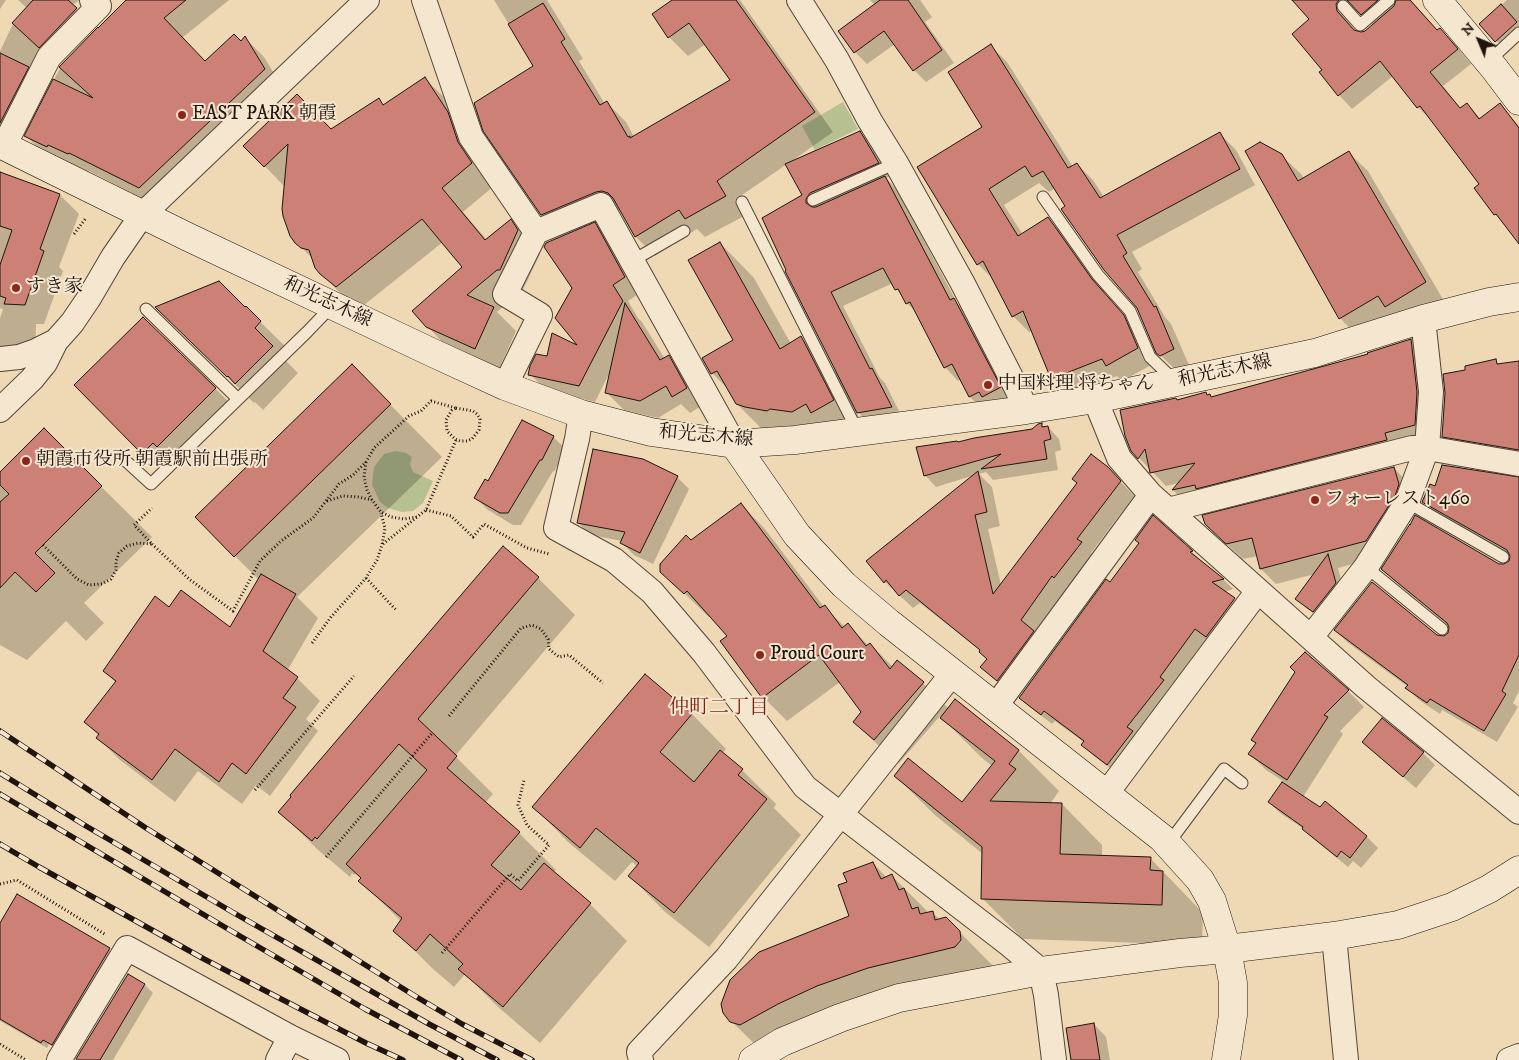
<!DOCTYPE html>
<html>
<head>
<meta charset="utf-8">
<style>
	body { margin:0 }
	#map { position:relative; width:1519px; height:1060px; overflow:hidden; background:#efd9b5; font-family:"IM FELL DW Pica",serif }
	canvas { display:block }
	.north { position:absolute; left:1454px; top:15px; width:50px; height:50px; -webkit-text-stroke:4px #f5e6cf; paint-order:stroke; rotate:315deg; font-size:14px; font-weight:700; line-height:20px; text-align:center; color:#1f140e }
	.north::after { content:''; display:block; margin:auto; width:18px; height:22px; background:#1f140e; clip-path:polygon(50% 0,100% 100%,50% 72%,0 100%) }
</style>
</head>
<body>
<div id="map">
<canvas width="1519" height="1060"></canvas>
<div class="north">N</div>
</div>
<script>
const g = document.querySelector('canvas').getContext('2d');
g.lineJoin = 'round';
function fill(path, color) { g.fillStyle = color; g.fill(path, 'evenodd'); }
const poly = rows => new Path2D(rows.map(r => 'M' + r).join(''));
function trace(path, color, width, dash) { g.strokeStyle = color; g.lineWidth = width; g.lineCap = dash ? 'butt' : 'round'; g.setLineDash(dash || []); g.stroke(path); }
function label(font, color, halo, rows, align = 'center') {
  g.font = font + ' "IM FELL DW Pica","Noto Serif JP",serif'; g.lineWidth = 4; g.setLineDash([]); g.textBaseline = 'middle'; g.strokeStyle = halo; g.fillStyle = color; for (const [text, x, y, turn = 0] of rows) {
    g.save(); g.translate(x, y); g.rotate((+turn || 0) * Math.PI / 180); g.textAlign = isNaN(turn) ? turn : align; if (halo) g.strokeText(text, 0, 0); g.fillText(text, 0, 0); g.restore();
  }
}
fill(poly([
	[843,102,858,129,815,150,802,126],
	[396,451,406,453,412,457,410,464,413,472,433,481,423,503,413,511,402,512,388,508,380,502,372,485,374,467,384,454]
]), '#b6c090');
fill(poly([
	[0,0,6,0,0,9],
	[18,0,80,0,72,5,92,25,52,66,0,134,0,51,14,22,27,8],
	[128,0,229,0,182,38,205,62,241,43,245,38,264,57,283,88,159,207,89,171,88,173,45,155,26,136,61,66],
	[494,0,547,0,583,59,579,61,605,104,607,103,626,122,634,137,731,80,706,44,688,56,669,37,674,0,740,0,833,132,789,163,860,132,873,146,891,176,886,178,898,191,957,303,967,313,1013,401,983,410,970,397,961,379,958,381,945,367,918,314,907,303,893,283,843,306,880,378,885,383,904,421,872,426,855,409,867,435,771,438,737,404,730,391,712,373,734,340,720,243,754,278,791,344,801,338,839,375,804,196,787,164,735,200,744,216,705,237,697,229,655,256,636,237,621,210,615,211,561,233,542,214,535,67],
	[870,0,920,0,932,17,925,22,954,63,926,82,914,70,895,44,867,64,855,52,875,5],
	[1294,0,1411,0,1438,31,1440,30,1454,43,1471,64,1443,86,1461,109,1467,104,1481,119,1500,105,1519,126,1519,242,1508,227,1495,214,1476,189,1481,185,1432,121,1418,107,1393,76,1352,109,1339,95,1324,70,1311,19],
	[1360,12,1373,25,1361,34,1356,32,1349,22,1352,14],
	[1507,0,1519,0,1519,39,1505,50,1481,24],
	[991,46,1007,62,1073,167,1077,164,1093,180,1104,197,1220,134,1236,150,1255,185,1132,252,1142,269,1138,272,1165,317,1171,324,1189,365,1177,371,1157,352,1138,307,1055,188,1049,192,1039,183,1004,205,1023,235,1048,219,1064,235,1108,297,1139,332,1153,364,1122,381,1117,376,1068,394,1052,378,1033,330,1029,332,1013,316,994,280,978,264,983,127],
	[425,79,448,101,494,186,463,212,487,240,510,221,533,244,540,254,522,292,520,292,497,312,516,331,498,371,450,350,427,326,464,267,443,242,359,309,344,297,321,273,314,260,296,242,285,187,245,146,331,130,379,100,384,106],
	[1349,153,1368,171,1444,301,1358,337,1340,318,1281,155,1301,174,1304,179],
	[0,173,60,195,79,214,59,267,63,271,44,324,36,324,35,362,0,353,0,318,3,309,0,308],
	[595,224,610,240,640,293,628,301,638,318,642,322,665,359,669,357,686,374,703,405,690,413,681,404,658,418,624,410,607,393,610,372,595,402,546,390,530,374,548,357,582,348,573,288],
	[246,308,287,348,280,355,298,373,263,410,255,402,254,403,183,334],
	[143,318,234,407,161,471,76,385],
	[1411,340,1425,354,1429,439,1187,504,1173,490,1179,483,1166,486,1139,458,1178,401,1208,396,1212,398,1369,355],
	[1495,361,1500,365,1519,362,1519,459,1455,448,1443,436,1466,371],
	[352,366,442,457,297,597,318,618,287,671,297,678,320,701,306,719,318,731,270,796,256,785,242,804,198,771,175,802,120,760,98,738,99,736,85,722,116,683,104,671,169,608,230,629,259,580,235,556],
	[1041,425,1045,428,1048,427,1059,439,1061,450,1055,452,1058,470,993,480,986,472,979,474,992,487,1000,526,988,529,1001,585,1108,468,1134,496,1091,553,1095,557,1069,591,1067,589,1034,633,1011,694,982,667,988,659,981,651,920,603,913,608,885,582,868,561,975,475,936,487,925,475,958,443,1032,430],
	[44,430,152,537,84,603,104,623,86,641,66,621,27,660,0,645,0,474],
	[553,437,566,449,554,472,553,471,521,525,513,525,488,510,476,498,488,482],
	[1394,468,1409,484,1382,556,1338,568,1345,594,1324,621,1306,608,1297,598,1315,574,1276,584,1261,569,1258,556,1243,559,1222,540],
	[677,477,689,489,653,564,634,555,622,543,622,541,591,535,578,523],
	[1519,479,1519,691,1513,703,1518,707,1497,742,1442,710,1440,714,1419,700,1407,688,1408,687,1347,642,1335,630,1444,637,1449,634,1450,627,1394,581,1382,569,1499,565,1504,566,1510,562,1512,557,1435,514,1423,502,1436,488],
	[741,504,765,529,824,607,845,627,848,625,869,646,870,644,893,667,897,662,923,683,949,709,955,701,1019,751,1059,791,1050,804,1062,804,1102,845,1102,857,1150,858,1203,913,1202,945,1023,939,982,898,983,854,936,816,895,776,962,803,992,766,982,758,940,716,899,763,879,746,855,722,863,712,840,682,787,721,763,697,728,637,710,616,709,617,661,571,691,542],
	[1153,517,1192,552,1202,562,1201,562,1223,579,1233,589,1224,592,1234,599,1244,609,1217,647,1206,639,1170,688,1174,692,1119,775,1094,756,1083,745,1085,743,1055,721,1052,724,1031,708,1020,698,1140,544],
	[503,548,538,578,575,615,455,756,493,794,485,803,519,833,556,870,553,872,590,904,627,941,540,1043,497,1006,465,974,454,987,432,968,395,931,401,921,360,881,362,878,356,873,354,875,352,873,350,877,317,849,280,812],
	[1348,691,1364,707,1340,731,1343,734,1303,797,1320,809,1325,803,1367,837,1378,848,1361,868,1353,861,1348,867,1314,839,1304,829,1280,813,1269,802,1283,781,1266,770,1250,754,1257,744,1252,740],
	[692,714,726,749,722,754,742,770,776,804,774,808,801,835,709,947,664,911,630,876,638,867,632,862,615,881,568,842,534,807],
	[1364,742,1423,753,1435,765,1416,788,1376,754],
	[873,863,887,878,892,876,926,910,928,913,932,912,940,920,946,918,994,967,766,1055,731,1021,850,916,849,882],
	[0,926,109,949,115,955,58,1050,49,1044,47,1048,0,1021],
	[145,985,153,993,113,1060,79,1060],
	[1094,1024,1106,1037,1110,1060,1072,1060]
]), '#0003');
const building = poly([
	[33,0,68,0,77,8,39,48,12,23,33,0],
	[126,0,186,0,164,18,205,61,234,34,241,41,245,36,265,69,139,188,69,153,68,154,48,145,47,147,24,136,53,79,93,98,59,67,98,27,98,28,126,0],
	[672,0,736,0,815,112,717,181,726,196,685,219,679,210,635,237,613,198,608,193,602,191,596,192,541,215,483,131,474,103,533,66,508,24,543,3,565,39,561,42,600,105,607,101,628,137,630,136,630,138,730,80,689,23,668,38,652,14,672,0],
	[880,0,908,0,942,50,913,71,884,31,854,53,838,31,880,0],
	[1292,0,1339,0,1336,4,1337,11,1354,30,1361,32,1365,31,1394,6,1396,0,1410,0,1437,30,1440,28,1458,49,1430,72,1460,108,1467,103,1479,119,1500,103,1519,128,1519,244,1496,214,1494,215,1474,188,1479,184,1420,106,1417,108,1380,61,1338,96,1319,72,1322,70,1292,34,1309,19,1292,0],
	[1347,0,1378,0,1361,15,1347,0],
	[1501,4,1517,22,1495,42,1479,24,1501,4],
	[991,44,1068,168,1077,163,1100,198,1220,132,1240,169,1117,235,1127,253,1123,256,1154,307,1156,306,1174,349,1160,356,1156,353,1137,308,1104,270,1061,209,1065,206,1043,171,1032,177,1025,166,989,189,1018,236,1048,217,1092,279,1124,315,1138,348,1106,366,1102,359,1051,379,1023,311,1012,317,983,261,977,265,917,167,982,127,948,72,991,44],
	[0,53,29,67,0,123,0,53],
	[425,77,448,112,458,142,472,163,442,188,485,240,511,219,518,230,500,270,497,270,467,295,494,307,475,349,426,327,412,311,462,267,422,219,336,287,320,274,315,268,309,250,301,248,295,243,290,236,283,216,282,209,288,144,264,167,243,146,297,94,331,129,379,98,383,105,425,77],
	[860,131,879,163,810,193,806,199,806,203,812,207,816,207,885,176,950,300,954,298,1001,387,982,397,979,392,969,397,952,364,944,368,910,302,906,304,898,289,895,290,883,268,831,292,870,369,872,368,892,407,857,413,785,271,786,270,762,218,802,195,785,164,860,131],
	[1260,142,1282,154,1298,181,1349,151,1426,282,1385,307,1378,296,1339,319,1245,151,1260,142],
	[0,172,60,194,40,249,44,251,25,305,4,304,6,298,0,296,0,265,12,230,0,226,0,172],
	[595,222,625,277,613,285,623,301,579,386,528,375,530,366,536,354,547,356,552,333,577,345,555,318,572,288,544,247,546,243,595,222],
	[720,242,780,349,801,336,834,400,811,413,806,404,792,412,770,409,767,411,745,407,736,404,717,371,711,374,702,358,733,340,688,260,720,242],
	[219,281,245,307,246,306,261,321,255,328,273,346,235,384,228,376,227,377,155,307,219,281],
	[625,303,660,360,669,355,687,388,672,397,666,386,640,401,605,393,625,303],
	[143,317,216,388,157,447,153,443,142,454,74,385,143,317],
	[1411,339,1417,392,1415,425,1385,433,1387,440,1196,489,1195,485,1172,490,1195,463,1150,473,1145,449,1138,459,1131,451,1125,436,1120,410,1176,398,1177,400,1206,392,1207,395,1210,394,1211,397,1368,354,1367,353,1411,339],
	[1496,359,1497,364,1519,361,1519,450,1442,437,1445,393,1443,374,1465,370,1465,366,1496,359],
	[352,364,391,404,234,557,195,517,352,364],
	[522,420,554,436,542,460,540,460,508,513,500,513,474,498,485,479,488,481,522,420],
	[1042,423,1042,427,1048,426,1051,439,1044,441,1047,459,981,469,1001,454,924,476,916,447,957,441,958,442,974,438,1032,429,1038,424,1042,423],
	[44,428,102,486,35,553,55,573,36,592,15,572,0,588,0,502,9,494,0,485,0,472,44,428],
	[593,449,643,459,678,476,640,553,620,543,625,532,577,523,593,449],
	[1091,454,1108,467,1121,481,1077,539,1082,542,1054,578,1052,576,1021,620,1034,631,997,681,980,667,987,659,979,652,980,650,906,590,899,596,886,580,884,583,866,561,978,471,987,512,975,515,993,594,1077,483,1072,479,1091,454],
	[1442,465,1519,477,1519,655,1502,691,1506,694,1484,731,1430,699,1427,703,1405,688,1408,685,1334,630,1372,582,1437,635,1444,636,1448,633,1449,627,1447,623,1381,569,1410,524,1410,525,1415,515,1499,564,1504,564,1509,561,1510,556,1507,550,1422,502,1430,484,1435,486,1442,465],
	[1394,467,1399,484,1395,496,1366,541,1260,569,1252,538,1226,544,1205,524,1202,515,1394,467],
	[741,503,820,608,825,605,842,628,848,623,866,646,870,643,890,669,897,660,924,682,874,740,853,722,861,712,819,655,762,698,720,641,727,636,687,591,684,594,660,572,660,564,686,535,691,540,741,503],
	[1153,515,1193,551,1190,552,1224,579,1212,582,1235,598,1206,637,1195,629,1160,677,1164,680,1127,727,1133,731,1107,765,1081,745,1084,741,1044,711,1041,715,1019,698,1106,579,1110,582,1139,543,1135,540,1153,515],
	[503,546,539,577,418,719,457,756,447,768,520,832,491,865,521,890,544,863,591,903,503,1007,458,969,463,964,430,934,416,951,393,931,402,918,358,881,361,878,346,864,427,770,399,744,317,839,315,837,312,841,278,812,291,797,290,795,503,546],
	[1328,554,1336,583,1313,612,1295,599,1328,554],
	[261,574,296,594,263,651,298,677,283,698,296,707,246,774,232,763,219,782,175,749,152,780,96,738,99,734,84,722,116,681,103,671,155,596,169,607,181,590,230,627,261,574],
	[1305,652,1349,690,1324,715,1328,717,1287,780,1248,754,1256,743,1251,740,1295,672,1290,667,1305,652],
	[645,674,692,714,660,752,694,782,720,750,743,769,738,775,767,799,674,913,628,876,639,863,596,828,580,848,532,807,645,674],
	[955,699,1019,750,1009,764,1016,769,990,801,1062,803,1060,854,1151,857,1150,870,1163,871,1162,905,981,899,982,847,894,776,908,758,962,802,995,761,940,718,955,699],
	[1382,718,1424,752,1403,777,1362,742,1382,718],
	[1282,782,1320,807,1325,801,1367,836,1350,858,1341,851,1337,857,1302,829,1303,827,1268,802,1282,782],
	[873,862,881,879,892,874,899,890,904,888,912,909,918,907,920,914,933,911,935,920,946,917,960,931,961,940,955,947,868,968,817,986,778,1004,740,1025,730,1022,723,1013,721,1004,730,980,759,952,849,916,838,885,847,882,843,873,873,862],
	[17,894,110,948,52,1045,43,1040,41,1043,0,1019,0,923,17,894],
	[128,974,145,984,100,1060,78,1060,76,1059,128,974],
	[1094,1023,1100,1060,1071,1060,1066,1028,1094,1023]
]);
fill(building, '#cd8176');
trace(building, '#1f140e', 1);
const lane = poly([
	[1343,6,1360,25,1389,0],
	[1489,61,1519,33],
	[1043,197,1098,275,1130,311,1150,357,1175,381],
	[813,200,896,163],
	[742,202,858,432],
	[632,261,684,231],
	[146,309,238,399],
	[127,462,151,484,307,332,333,305],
	[1407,502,1503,557],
	[1366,567,1442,629],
	[1168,844,1224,769,1242,783]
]);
const street = poly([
	[424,0,471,137,536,232,505,294,540,315,505,386],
	[799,0,837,60,870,121,896,163,962,282,1017,389,1026,410],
	[4,146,49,57,99,6,92,0],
	[536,232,601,205,734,444],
	[0,359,19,357,36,351,56,341],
	[1095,399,1119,458,1151,495,1366,687,1519,812],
	[0,410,32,379,45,363,56,341,72,323,89,298,113,257,142,215,367,0],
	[581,414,577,439,556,528,614,560,652,592,704,653,805,787,1010,945,1041,971,1046,995,1054,1060],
	[1168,510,1412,448,1427,448,1519,464],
	[1311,637,1366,567,1407,502,1427,448,1431,392,1423,319],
	[995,707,1151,495],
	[1106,794,1258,591],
	[1334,936,1346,1060],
	[59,1060,127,948,290,1037,337,1060],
	[278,1060,290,1037],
	[641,1060,639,1052,726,959,952,674],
	[1509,1060,1519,1056]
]);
const secondary = poly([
	[1437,0,1494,68,1519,101],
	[0,144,188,237,433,353,505,386,581,414,651,432,734,444,795,440,1026,410,1095,399,1315,353,1423,319,1489,302,1519,297],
	[734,444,797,535,844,585,889,623,1162,838,1200,880,1212,901,1227,949,1233,983,1233,1015,1226,1060],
	[753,1060,782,1042,840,1018,899,998,1041,971,1180,953,1227,949,1334,936,1398,925,1452,907,1489,889,1519,870]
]);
trace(lane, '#534538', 13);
trace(street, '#534538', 26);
trace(secondary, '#1f140e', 29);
trace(poly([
	[74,234,86,218],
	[456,408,473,411,477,414,480,419,479,430,472,439,467,441,460,441,455,439,447,431,446,420,452,410,456,408],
	[366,462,364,477,367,490,372,500,381,512,391,517,404,519,417,517,426,510,456,440],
	[327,501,343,496,358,497,372,500],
	[426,510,451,516,473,537,484,524,527,548,549,554],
	[152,544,189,579,233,611,260,561,281,541,313,518,339,484,353,475,366,462,374,448,409,416,421,411,431,401,456,408],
	[383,544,417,517],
	[43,545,77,579,89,585,102,584,111,579,116,570,116,561,119,553,127,546,138,543,152,544,134,525,152,508],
	[366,578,397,611],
	[312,643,331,617,366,578,377,560,382,545,385,528,381,513],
	[449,716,521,628,532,625,541,629,548,639,549,649,559,657,569,655,603,683],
	[255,790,354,676],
	[326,857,433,732],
	[0,884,17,880,106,935],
	[442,953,510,874,518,881,549,845,527,825,518,805,524,780],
	[0,1044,26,1060]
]), '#1f140e', 3, [1, 2.5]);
trace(lane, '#f5e6cf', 11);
trace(street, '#f5e6cf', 24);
trace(secondary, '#f5e6cf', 28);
const rail = poly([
	[0,731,146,828,415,996,462,1024,532,1060],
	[0,773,86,826,234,913,429,1024,497,1060],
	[0,794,228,929,365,1009,461,1060],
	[0,844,39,867,204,959,366,1043,403,1060]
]);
trace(rail, '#1f140e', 5.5);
trace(rail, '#f5e6cf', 4, [11]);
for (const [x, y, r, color] of [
	[182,115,5,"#8f2418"],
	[16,288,5,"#8f2418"],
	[988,385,5,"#8f2418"],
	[26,461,5,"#8f2418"],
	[1315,500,5,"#8f2418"],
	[760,655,5,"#8f2418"]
]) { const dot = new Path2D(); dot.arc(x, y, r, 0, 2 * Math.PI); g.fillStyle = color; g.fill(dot); trace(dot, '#f5e6cf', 2); }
label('19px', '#1f140e', '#f5e6cf', [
	["EAST PARK 朝霞",192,115],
	["すき家",26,288],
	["中国料理 将ちゃん",998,385],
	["朝霞市役所 朝霞駅前出張所",36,461],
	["フォーレスト460",1325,500],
	["Proud Court",770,655]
], 'left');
label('19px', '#1f140e', '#f5e6cf', [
	["和光志木線",327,303,25],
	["和光志木線",1225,372,-12],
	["和光志木線",706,437,5]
]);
label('20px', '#7a1f14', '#f5e6cf', [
	["仲町二丁目",719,709]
]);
</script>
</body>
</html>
